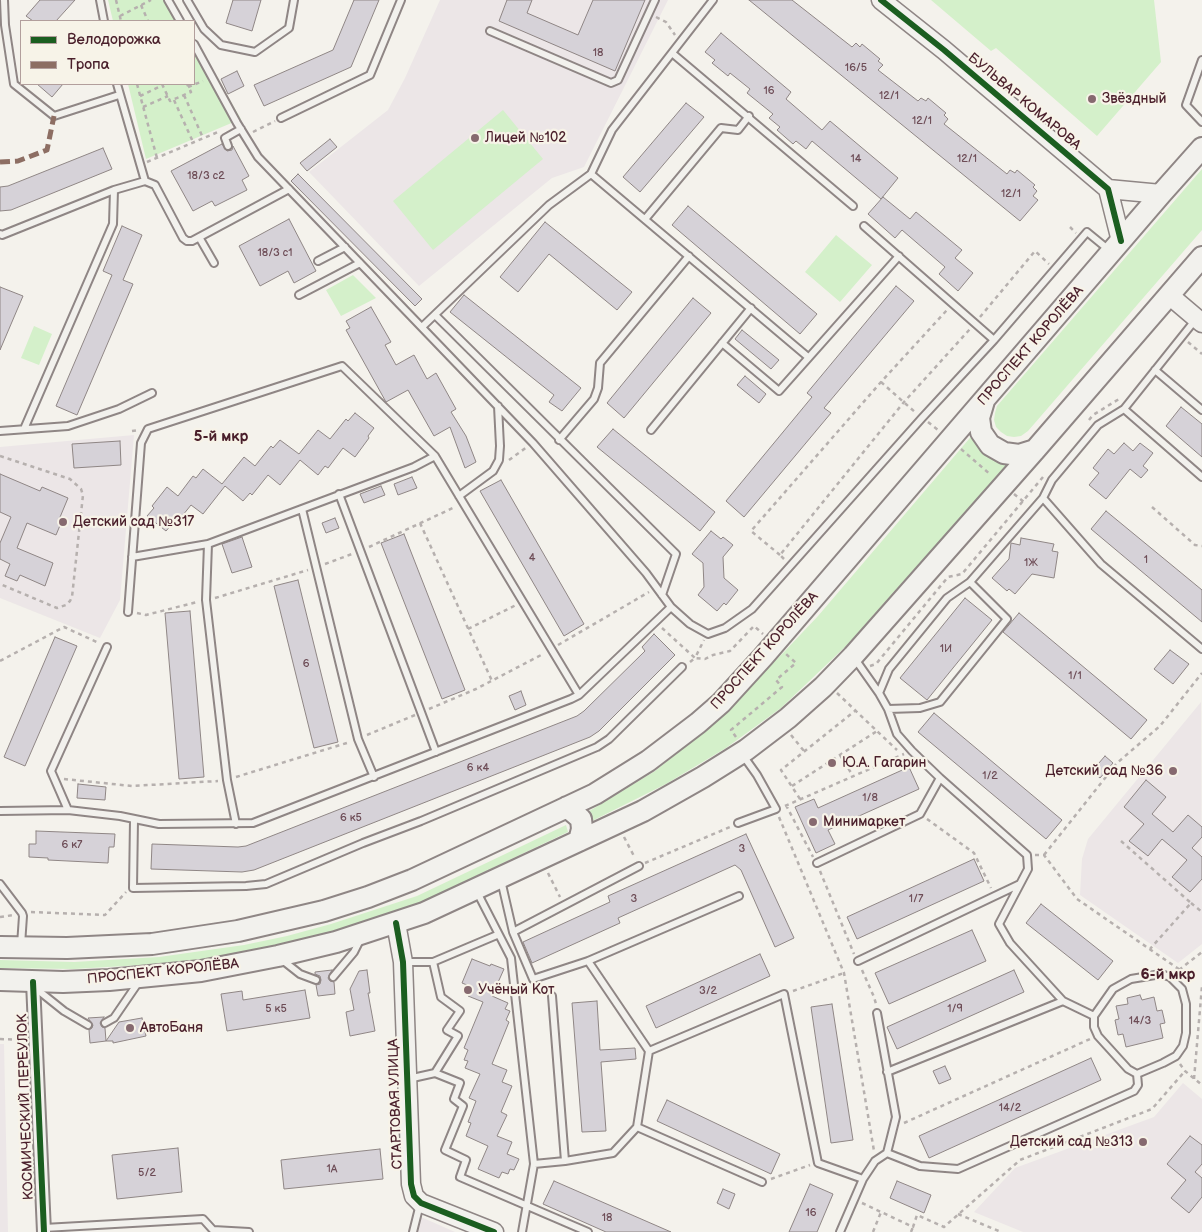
<!DOCTYPE html>
<html>
<head>
<meta charset="utf-8">
<style>
	body { margin:0 }
	#map { position:relative; width:1202px; height:1232px; overflow:hidden; background:#f4f2ec; font-family:"Balsamiq Sans",sans-serif }
	canvas { display:block }
	.legend { position:absolute; left:20px; top:20px; width:175px; height:65px; box-sizing:border-box; background:#f7f3e8; border:1px solid #b29e9c; margin:0; padding:6px 9px; list-style:none; font-size:15px; color:#4a1f2b }
	.legend li { display:flex; align-items:center; gap:10px; height:25px }
	.legend b { width:25px; border:1px solid #b29e9c }
</style>
</head>
<body>
<div id="map">
<canvas width="1202" height="1232"></canvas>
<ul class="legend">
<li><b style="height:6px;background:#1b5e20"></b>Велодорожка</li>
<li><b style="height:6px;background:#8d6e63"></b>Тропа</li>
</ul>
</div>
<script>
const g = document.querySelector('canvas').getContext('2d');
g.lineJoin = 'round';
function fill(path, color) { g.fillStyle = color; g.fill(path, 'evenodd'); }
const poly = rows => new Path2D(rows.map(r => 'M' + r).join(''));
function trace(path, color, width, dash) { g.strokeStyle = color; g.lineWidth = width; g.lineCap = dash ? 'butt' : 'round'; g.setLineDash(dash || []); g.stroke(path); }
function label(font, color, halo, rows, align = 'center') {
  g.font = font + ' "Balsamiq Sans",sans-serif'; g.lineWidth = 4.5; g.setLineDash([]); g.textBaseline = 'middle'; g.strokeStyle = halo; g.fillStyle = color; for (const [text, x, y, turn = 0] of rows) {
    g.save(); g.translate(x, y); g.rotate((+turn || 0) * Math.PI / 180); g.textAlign = isNaN(turn) ? turn : align; if (halo) g.strokeText(text, 0, 0); g.fillText(text, 0, 0); g.restore();
  }
}
fill(poly([
	[440,0,668,0,584,167,552,178,419,286,309,172,388,110,405,78],
	[134,435,120,600,100,638,0,598,0,447],
	[1201,702,1202,944,1178,963,1080,895,1082,859,1088,839],
	[0,1044,4,1044,8,1232,0,1232],
	[1183,1083,1202,1099,1202,1232,1023,1232,974,1212,1015,1168,1154,1117],
	[421,1217,455,1232,415,1232]
]), '#ece6e7');
fill(poly([
	[108,0,172,0,184,21,113,21],
	[931,0,1154,0,1161,62,1097,136,996,48,991,51],
	[194,38,241,119,146,159,128,84,194,84],
	[503,110,543,159,433,250,393,201],
	[1202,169,1202,230,1028,431,1021,436,1014,437,1007,436,1001,432,996,427,994,420,995,413,997,406],
	[836,235,872,265,840,302,805,272],
	[353,275,376,298,341,316,326,290],
	[34,326,52,334,39,365,21,358],
	[975,432,1009,462,847,645,781,708,726,748,666,784,588,823,586,813,655,771,681,750,727,708,784,652,818,616],
	[566,825,568,832,419,903,332,932,287,943,203,959,159,964,74,969,0,968,0,960,74,962,159,957,244,945,287,936,331,924,417,896]
]), '#d4f0ca');
const building = poly([
	[40,0,75,0,56,21,33,21,26,16,40,0],
	[233,0,261,0,252,31,226,23,233,0],
	[354,0,379,0,351,67,264,106,254,85,333,50,354,0],
	[507,0,532,0,527,13,578,35,593,0,645,0,615,71,499,21,507,0],
	[749,0,792,0,852,47,856,43,860,47,862,44,880,59,878,61,883,65,878,70,918,101,921,98,926,101,928,98,946,113,944,115,948,119,944,124,1007,174,1010,170,1015,173,1017,170,1035,185,1033,187,1037,191,1033,196,1038,200,1020,221,749,0],
	[721,33,791,92,786,99,822,130,830,121,898,178,881,199,812,141,806,149,796,141,793,144,777,130,780,127,769,118,773,114,747,93,750,89,730,73,728,76,712,63,715,60,705,52,721,33],
	[237,71,244,86,228,94,221,79,237,71],
	[37,84,63,84,52,97,37,84],
	[686,103,704,117,640,192,623,177,686,103],
	[330,139,337,147,307,171,300,163,330,139],
	[222,144,227,151,232,150,233,146,249,176,242,180,247,190,215,206,212,201,193,211,171,171,222,144],
	[103,148,112,169,11,210,0,211,0,187,8,186,103,148],
	[298,174,422,299,415,306,291,181,298,174],
	[883,197,910,219,916,212,962,250,955,258,973,273,958,291,939,274,945,267,902,230,895,238,868,214,883,197],
	[688,206,817,314,800,334,672,225,688,206],
	[289,219,316,271,294,283,288,271,260,286,239,246,289,219],
	[545,222,632,292,617,310,549,254,518,292,500,277,545,222],
	[122,226,142,235,123,280,133,284,77,415,56,406,112,275,103,271,122,226],
	[896,286,914,301,824,408,831,413,744,517,726,501,812,397,807,393,896,286],
	[0,287,23,296,0,350,0,287],
	[464,295,581,388,562,411,549,402,554,395,450,312,464,295],
	[693,298,711,313,624,418,607,403,693,298],
	[371,307,391,342,385,345,396,365,414,355,427,379,436,373,456,409,451,412,466,436,476,462,465,468,450,427,434,436,408,390,386,402,346,330,350,328,346,321,371,307],
	[742,330,779,360,771,369,735,339,742,330],
	[745,376,766,394,759,403,737,385,745,376],
	[1181,407,1202,424,1202,457,1166,426,1181,407],
	[355,413,374,428,368,436,369,438,355,457,343,448,328,468,325,466,318,475,300,460,280,485,268,475,252,495,250,493,243,501,225,486,203,514,191,505,175,525,173,523,166,531,147,516,154,508,152,506,167,487,178,496,193,476,196,478,203,469,222,484,244,457,255,466,271,446,273,448,280,440,299,454,318,430,330,439,346,419,348,421,355,413],
	[613,429,715,512,700,531,597,447,613,429],
	[120,441,121,465,74,468,72,444,120,441],
	[1124,443,1133,451,1140,443,1153,453,1143,466,1148,470,1141,478,1130,469,1106,499,1089,485,1099,473,1093,468,1108,449,1114,454,1124,443],
	[0,474,40,491,42,487,68,498,58,522,61,523,56,535,27,523,17,548,53,563,45,586,20,575,17,581,5,576,10,564,0,559,0,543,11,517,0,512,0,474],
	[412,477,417,488,398,495,394,484,412,477],
	[501,480,584,624,564,636,480,491,501,480],
	[381,486,385,495,364,503,360,494,381,486],
	[1106,511,1202,590,1202,622,1091,529,1106,511],
	[335,518,339,528,326,533,322,523,335,518],
	[711,531,721,539,723,537,733,545,723,557,724,578,738,590,726,605,724,603,717,611,698,595,704,587,703,563,692,554,711,531],
	[404,534,465,690,442,699,381,543,404,534],
	[242,537,252,567,232,573,222,544,242,537],
	[1021,538,1054,544,1052,551,1058,552,1054,578,1032,574,1015,594,1009,589,1007,591,992,578,1009,559,1011,543,1020,545,1021,538],
	[298,580,338,742,314,748,274,586,298,580],
	[965,598,992,620,927,700,900,678,965,598],
	[190,611,204,777,179,779,165,613,190,611],
	[1019,613,1147,720,1131,739,1003,632,1019,613],
	[654,634,675,655,599,731,590,737,254,870,242,872,151,869,152,844,238,847,246,846,577,716,584,711,645,651,642,647,654,634],
	[55,637,77,646,25,766,4,757,55,637],
	[1170,650,1189,664,1173,684,1154,669,1170,650],
	[521,691,526,705,515,710,509,696,521,691],
	[934,713,1062,820,1046,839,918,732,934,713],
	[1105,756,1113,763,1100,778,1092,771,1105,756],
	[909,767,919,789,828,830,835,844,816,853,795,807,814,799,818,808,909,767],
	[1146,780,1166,797,1152,814,1173,832,1188,815,1202,827,1202,837,1192,848,1202,857,1202,879,1190,892,1172,877,1187,860,1162,839,1148,856,1129,841,1144,824,1124,807,1146,780],
	[78,784,106,787,105,800,77,798,78,784],
	[36,831,115,834,114,847,109,847,108,863,48,860,48,858,29,857,29,844,36,844,36,831],
	[746,834,794,938,775,947,741,870,735,865,618,918,620,923,532,963,523,942,610,902,608,896,746,834],
	[974,859,984,881,857,939,847,917,974,859],
	[1041,904,1113,961,1098,980,1026,923,1041,904],
	[972,930,986,961,889,1004,875,973,972,930],
	[760,954,770,976,656,1028,646,1006,760,954],
	[472,959,490,966,491,964,504,969,492,996,508,1003,505,1009,510,1011,506,1020,509,1022,492,1064,507,1070,502,1082,512,1086,501,1112,507,1115,497,1136,512,1142,507,1154,519,1159,514,1170,510,1169,508,1174,502,1172,499,1178,478,1169,488,1146,466,1136,471,1123,468,1122,476,1101,469,1098,480,1074,465,1068,468,1061,464,1060,468,1050,464,1048,483,1002,468,996,469,992,465,991,467,985,462,983,472,959],
	[332,970,328,978,330,981,334,982,335,994,318,996,316,985,320,984,321,980,320,976,315,974,315,972,332,970],
	[367,970,370,993,368,993,375,1031,350,1036,346,1012,354,1010,350,989,359,971,367,970],
	[1014,970,1024,992,897,1049,887,1027,1014,970],
	[305,990,310,1018,227,1031,221,994,242,991,243,1000,305,990],
	[1140,995,1142,1000,1154,997,1157,1011,1162,1010,1165,1023,1160,1024,1163,1038,1126,1047,1123,1034,1118,1035,1115,1020,1119,1019,1116,1006,1128,1004,1127,998,1140,995],
	[597,1001,600,1050,635,1048,636,1059,601,1062,606,1131,582,1132,572,1003,597,1001],
	[832,1004,853,1140,831,1143,811,1007,832,1004],
	[104,1017,100,1023,102,1027,105,1028,106,1041,90,1043,89,1030,92,1028,93,1025,88,1018,104,1017],
	[142,1018,146,1036,113,1043,113,1041,106,1041,119,1022,142,1018],
	[1091,1058,1101,1080,929,1158,919,1136,1091,1058],
	[945,1066,951,1079,939,1084,933,1071,945,1066],
	[667,1100,780,1154,771,1174,657,1121,667,1100],
	[1190,1136,1202,1145,1202,1164,1195,1172,1202,1178,1202,1197,1189,1213,1171,1198,1186,1180,1167,1164,1190,1136],
	[178,1148,182,1192,117,1199,112,1155,178,1148],
	[380,1149,383,1179,284,1189,281,1160,380,1149],
	[554,1181,671,1232,606,1232,543,1204,554,1181],
	[897,1181,931,1195,924,1213,890,1198,897,1181],
	[810,1184,833,1194,817,1232,789,1232,810,1184],
	[723,1189,735,1194,729,1209,717,1203,723,1189]
]);
fill(building, '#d6d2d8');
trace(building, '#8f8685', 1);
const lane = poly([
	[4,0,5,25,14,84,54,116,119,95],
	[100,0,104,21],
	[168,0,180,21],
	[187,0,204,29,221,45,255,52,289,28,294,0],
	[490,31,611,83,618,80,655,0],
	[194,44,237,123,258,157,533,443,646,573,671,607,690,624,708,634,725,628,752,609,922,418,994,340,1087,232,1109,250],
	[672,53,853,206],
	[1202,60,1186,105,1202,122],
	[281,118,370,75,401,0],
	[228,146,225,138,241,129],
	[591,174,808,357],
	[145,181,155,185,183,238,187,241,192,241,289,189],
	[646,218,721,128,738,130,749,116],
	[864,226,994,340],
	[0,234,2,235,114,190,145,181,117,84],
	[199,237,214,263],
	[318,261,345,247],
	[299,295,360,263],
	[435,315,676,554,662,595],
	[422,327,549,205,591,174,612,130,713,0],
	[722,343,779,391,899,256],
	[1155,370,1202,410],
	[1124,409,1202,477],
	[24,429,113,224,114,190],
	[651,430,751,308],
	[0,431,68,426,119,409,152,393],
	[559,440,594,399,598,388,600,363,689,256],
	[339,494,436,752],
	[459,496,493,471,499,460,500,446,498,406],
	[1043,498,1101,564,1202,649],
	[302,509,358,739,374,777],
	[208,544,206,600,227,780,236,824],
	[132,557,208,544,414,467,435,456],
	[128,612,141,443,148,429,342,366,435,456,579,695],
	[855,659,879,693,889,669,947,598,970,582,1043,498,1052,480,1098,425,1124,409,1196,319],
	[879,693,888,709,897,734,912,751,940,778,1027,855,1028,869,999,924,1010,943,1063,1001,1094,1016],
	[888,709,920,708,940,702,1007,619,970,582],
	[68,810,51,771,107,647],
	[0,811,68,810,120,816,159,824,253,823,571,699,579,695,671,607],
	[134,820,133,888,246,886,266,884,363,843,421,821,597,747,609,739,682,667],
	[738,823,776,809,757,775,742,754],
	[817,863,920,814,940,778],
	[501,880,513,932,533,979,588,961,739,896],
	[0,884,22,913,23,916,21,945],
	[477,892,511,958,534,1164,522,1232],
	[513,932,639,866],
	[281,959,300,974,316,980],
	[588,961,649,1051,637,1127],
	[858,961,1020,884],
	[404,962,433,962,497,935],
	[433,962,441,997,460,1011,447,1030,458,1036,435,1073],
	[1161,974,1170,977,1182,989,1186,1004,1186,1033,1183,1046,1176,1056,1163,1063,1137,1074,1128,1069,1098,1036,1094,1027,1094,1016,1113,989,1131,979,1161,974],
	[333,977,354,952,361,938],
	[34,987,64,1011,88,1025],
	[552,996,565,1161],
	[877,1013,896,1117,887,1153],
	[105,1023,114,1018,140,980],
	[649,1051,784,994,818,1163,863,1179],
	[887,1072,1063,1001],
	[408,1079,435,1073,460,1083,454,1099,463,1106,445,1150,466,1160,460,1177,588,1232],
	[534,1164,565,1161,613,1153,637,1127,762,1182],
	[44,1228,203,1219,213,1230,249,1232],
	[413,1232,420,1204],
	[840,1232,863,1179,875,1161,887,1153,920,1166,958,1169,1134,1091,1138,1085,1137,1074]
]);
const street = poly([
	[33,982,44,1232]
]);
const secondary = poly([
	[881,0,944,50,1108,189,1121,241],
	[1108,189,1161,194],
	[1169,295,1202,323],
	[396,923,403,962,411,1184,414,1196,421,1203,494,1232]
]);
const primary = poly([
	[984,401,979,418,981,432,990,445,1004,453,1019,455,1035,450],
	[567,807,581,819,582,829,579,841],
	[0,947,67,948,152,944,238,931,324,911,368,897,412,880,595,794,648,761,698,723,721,703,763,657,1161,194,1202,148],
	[0,980,63,982,109,980,201,971,278,956,336,942,424,913,643,811,703,777,746,750,788,718,823,687,853,656,1035,450,1202,257]
]);
trace(lane, '#8f8685', 10);
trace(street, '#8f8685', 16);
trace(secondary, '#8f8685', 21);
trace(primary, '#8f8685', 24);
trace(poly([
	[116,0,121,21],
	[141,5,148,21],
	[120,16,151,0],
	[656,17,666,22,675,35],
	[137,84,157,158],
	[162,84,170,101,191,92,187,84],
	[188,87,203,81],
	[184,95,203,138],
	[140,96,163,85],
	[174,100,193,142],
	[143,107,168,96],
	[253,132,275,121],
	[147,162,218,132],
	[1070,227,1076,233],
	[980,317,1035,251,1049,264],
	[1188,342,1202,354],
	[881,382,916,413],
	[1089,420,1093,415,1119,399],
	[928,422,938,430],
	[132,431,139,430],
	[961,449,991,475],
	[0,456,70,479,81,489,83,495,72,597,70,601,66,605,57,608,0,584],
	[509,460,527,447],
	[1014,494,1024,502],
	[1152,507,1195,545,1202,546],
	[420,523,492,681],
	[369,547,455,507],
	[780,555,751,531,881,382,947,310],
	[784,559,780,555,904,402,970,329],
	[325,564,352,554],
	[215,598,308,570],
	[137,613,146,615,197,602],
	[662,628,695,658,704,640],
	[468,629,516,605],
	[558,645,649,592],
	[0,661,64,627,99,643],
	[690,662,695,658,705,659,713,655,730,651,754,626,763,634],
	[870,666,876,664,948,577,962,574,1043,477],
	[837,693,897,750],
	[429,709,476,689,543,654],
	[367,735,415,715],
	[791,735,804,751],
	[736,737,731,730,782,687,776,680,796,663,786,654],
	[840,755,853,776],
	[236,777,350,742],
	[64,779,132,786,218,781],
	[792,786,877,731],
	[800,799,781,770,856,710],
	[786,805,813,857],
	[785,806,904,754],
	[779,817,844,973,874,1151],
	[927,819,974,853,991,888],
	[624,837,635,858],
	[1121,841,1191,903,1150,949],
	[1035,855,1044,855,1077,899,1180,970],
	[1044,855,1117,763,1160,726,1202,673],
	[645,863,730,827],
	[820,871,854,954],
	[548,873,560,897],
	[1191,903,1202,912],
	[31,912,105,915,126,892],
	[0,917,14,915],
	[862,970,874,997,876,1004],
	[1179,970,1202,952],
	[793,991,844,973],
	[0,1039,25,1040],
	[1180,1064,1185,1071,1202,1085],
	[1194,1079,1202,986],
	[904,1123,1090,1039],
	[771,1179,810,1165],
	[862,1203,913,1227,917,1215,944,1227,1020,1160,1152,1109,1185,1071],
	[958,1214,1001,1232],
	[873,1232,881,1212],
	[911,1232,913,1227]
]), '#b6b0ae', 2.5, [4, 4]);
trace(lane, '#f2f1ed', 6);
trace(street, '#f2f1ed', 12);
trace(secondary, '#f2f1ed', 18);
trace(primary, '#f2f1ed', 20);
trace(poly([
	[0,162,18,161,47,150,54,116]
]), '#8d6e63', 5, [10, 5]);
trace(poly([
	[881,0,944,50,1108,189,1121,241],
	[396,923,403,962,411,1184,414,1196,421,1203,494,1232],
	[33,982,44,1232]
]), '#1b5e20', 6);
for (const [x, y, r, color] of [
	[1092,99,5,"#86696f"],
	[475,138,5,"#86696f"],
	[63,522,5,"#86696f"],
	[832,763,5,"#86696f"],
	[1173,771,5,"#86696f"],
	[813,822,5,"#86696f"],
	[468,990,5,"#86696f"],
	[130,1028,5,"#86696f"],
	[1143,1142,5,"#86696f"]
]) { const dot = new Path2D(); dot.arc(x, y, r, 0, 2 * Math.PI); g.fillStyle = color; g.fill(dot); trace(dot, '#f7f3e8', 2); }
label('11px', '#6d4c56', null, [
	["18",598,53],
	["16/5",856,68],
	["16",769,91],
	["12/1",889,96],
	["12/1",922,121],
	["14",856,159],
	["12/1",967,159],
	["18/3 с2",206,176],
	["12/1",1011,194],
	["18/3 с1",275,253],
	["4",532,558],
	["1",1146,560],
	["1Ж",1031,563],
	["1И",946,649],
	["6",306,664],
	["1/1",1075,676],
	["6 к4",478,768],
	["1/2",990,776],
	["1/8",870,798],
	["6 к5",351,818],
	["6 к7",72,845],
	["3",742,849],
	["3",634,899],
	["1/7",916,899],
	["3/2",708,991],
	["5 к5",276,1009],
	["1/9",955,1009],
	["14/3",1140,1021],
	["14/2",1010,1108],
	["1А",332,1169],
	["5/2",147,1173],
	["16",811,1213],
	["18",607,1218]
]);
label('14px', '#4a1f2b', '#f7f3e8', [
	["Звёздный",1102,99],
	["Лицей №102",485,138],
	["Детский сад №317",73,522],
	["Ю.А. Гагарин",842,763],
	["Детский сад №36",1163,771,"right"],
	["Минимаркет",823,822],
	["Учёный Кот",478,990],
	["АвтоБаня",140,1028],
	["Детский сад №313",1133,1142,"right"]
], 'left');
label('14px', '#4a1f2b', '#f7f3e8', [
	["БУЛЬВАР КОМАРОВА",1024,102,40],
	["ПРОСПЕКТ КОРОЛЁВА",1031,346,-49],
	["ПРОСПЕКТ КОРОЛЁВА",765,651,-48],
	["ПРОСПЕКТ КОРОЛЁВА",163,972,-6],
	["СТАРТОВАЯ УЛИЦА",396,1104,-92],
	["КОСМИЧЕСКИЙ ПЕРЕУЛОК",26,1107,-92]
]);
label('bold 15px', '#4a1f2b', '#f7f3e8', [
	["5-й мкр",221,437],
	["6-й мкр",1168,975]
]);
</script>
</body>
</html>
